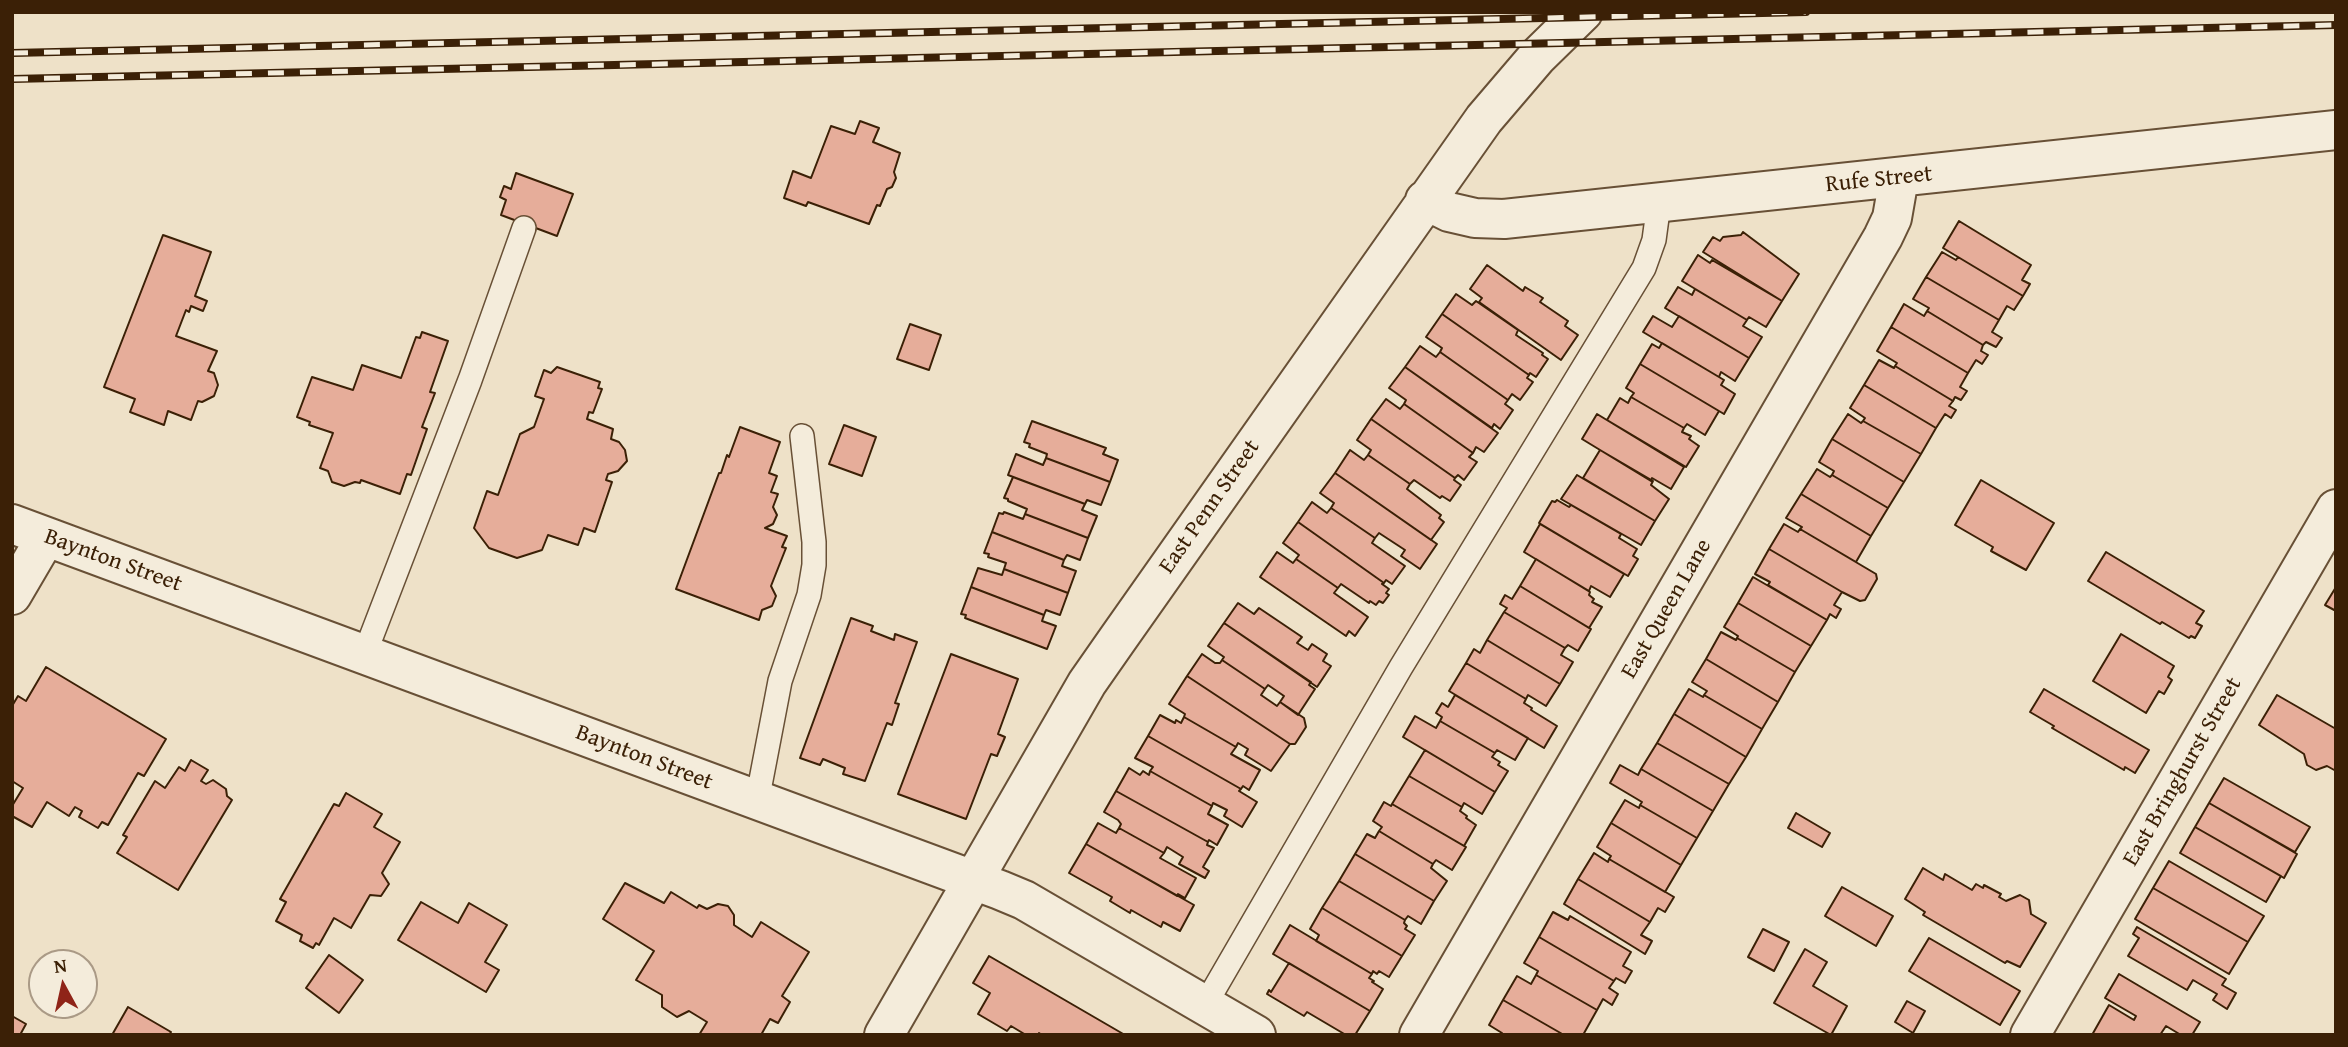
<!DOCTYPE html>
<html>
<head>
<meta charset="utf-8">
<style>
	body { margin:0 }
	#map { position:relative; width:2348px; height:1047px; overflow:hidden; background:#eee1c8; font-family:"Gentium Book Plus",serif }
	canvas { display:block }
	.frame { position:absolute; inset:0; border:14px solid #3b2006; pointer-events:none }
	.north { position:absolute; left:28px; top:949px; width:70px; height:70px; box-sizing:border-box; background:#f4ecdb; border:2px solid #aa9a86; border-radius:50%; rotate:352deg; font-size:19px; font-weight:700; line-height:28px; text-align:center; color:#3b2006 }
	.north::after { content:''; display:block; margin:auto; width:24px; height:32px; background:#8f2418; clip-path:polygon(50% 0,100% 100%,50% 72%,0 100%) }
</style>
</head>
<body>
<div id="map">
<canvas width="2348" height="1047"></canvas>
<div class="frame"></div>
<div class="north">N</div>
</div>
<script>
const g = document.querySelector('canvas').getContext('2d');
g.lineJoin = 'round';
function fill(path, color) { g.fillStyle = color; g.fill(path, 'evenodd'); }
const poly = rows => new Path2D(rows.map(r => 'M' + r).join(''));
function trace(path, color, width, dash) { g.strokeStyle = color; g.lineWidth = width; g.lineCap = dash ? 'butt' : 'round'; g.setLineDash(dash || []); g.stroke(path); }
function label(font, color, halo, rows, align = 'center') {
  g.font = font + ' "Gentium Book Plus",serif'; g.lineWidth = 7; g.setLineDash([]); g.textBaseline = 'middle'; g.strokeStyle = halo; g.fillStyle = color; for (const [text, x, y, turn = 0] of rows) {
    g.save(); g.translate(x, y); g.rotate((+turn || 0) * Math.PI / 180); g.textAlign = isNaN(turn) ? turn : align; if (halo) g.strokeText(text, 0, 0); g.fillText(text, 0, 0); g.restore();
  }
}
const building = poly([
	[860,121,879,128,873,142,900,153,894,172,896,178,892,187,887,189,880,206,877,205,869,224,808,202,806,206,784,198,793,171,811,178,831,126,855,134,860,121],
	[516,173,573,194,557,236,501,215,506,200,500,197,504,186,511,189,516,173],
	[1959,221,2031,265,2022,280,2030,284,2023,296,1943,248,1959,221],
	[1743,232,1799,274,1782,301,1703,252,1713,237,1720,241,1723,237,1741,235,1743,232],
	[163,235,211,252,195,296,207,301,203,311,191,306,189,312,186,310,176,336,217,351,208,371,214,373,218,385,214,396,202,402,198,401,191,420,168,411,164,425,130,412,135,399,104,387,163,235],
	[1942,252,1956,260,1958,257,2023,296,2014,310,2007,306,1999,320,1926,277,1942,252],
	[1698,255,1710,263,1712,260,1782,301,1766,327,1749,317,1747,320,1682,281,1698,255],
	[1487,265,1523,291,1525,287,1543,298,1540,302,1568,321,1565,326,1578,335,1561,360,1479,302,1482,298,1470,289,1487,265],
	[1926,277,1999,320,1992,332,2002,338,1996,347,1986,342,1983,345,1927,311,1929,308,1913,299,1926,277],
	[1678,287,1692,295,1695,289,1747,320,1743,326,1762,337,1749,358,1665,308,1678,287],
	[1456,294,1472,305,1476,301,1518,330,1516,335,1543,353,1542,355,1548,359,1536,377,1530,373,1529,375,1442,314,1456,294],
	[1904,304,1924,316,1927,311,1983,345,1981,351,1988,355,1982,364,1976,360,1968,373,1891,327,1904,304],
	[1442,314,1529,375,1527,378,1533,382,1520,400,1512,394,1508,400,1440,352,1442,348,1426,337,1442,314],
	[1653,316,1672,327,1679,316,1749,358,1735,381,1721,372,1719,377,1643,332,1653,316],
	[910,324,941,335,929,370,897,359,910,324],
	[1891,327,1968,373,1960,387,1967,391,1961,400,1955,397,1953,401,1895,366,1897,363,1877,351,1891,327],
	[422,332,448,341,430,392,435,393,422,427,427,429,411,475,407,474,400,494,361,480,360,483,355,482,344,486,332,482,328,471,320,468,333,433,309,425,310,422,297,417,312,377,353,390,362,365,401,378,416,337,420,338,422,332],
	[1662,343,1724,380,1721,385,1735,394,1724,414,1640,364,1652,344,1659,348,1662,343],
	[1420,346,1436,357,1440,352,1508,400,1505,404,1513,410,1500,429,1494,424,1492,428,1405,367,1420,346],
	[1879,360,1894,368,1895,366,1953,401,1949,406,1956,410,1951,418,1945,414,1936,428,1864,385,1879,360],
	[1640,364,1719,411,1705,435,1687,424,1684,428,1631,397,1634,393,1626,388,1640,364],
	[557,367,600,382,598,388,602,389,593,413,589,412,587,419,613,429,611,439,619,442,625,450,627,461,618,471,608,474,606,480,612,482,595,532,584,528,578,545,548,535,542,550,517,558,489,548,474,528,487,491,498,495,520,434,534,427,544,399,535,396,544,370,551,373,557,367],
	[1405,367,1498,433,1484,452,1476,447,1473,453,1404,404,1406,400,1389,388,1405,367],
	[1864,385,1936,428,1921,454,1863,421,1865,418,1850,408,1864,385],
	[1631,397,1684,428,1682,432,1691,436,1689,439,1699,446,1686,467,1607,420,1620,398,1628,403,1631,397],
	[1386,399,1400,409,1404,404,1473,453,1469,457,1477,462,1464,480,1458,475,1455,478,1371,419,1386,399],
	[1597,414,1684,467,1671,489,1652,478,1651,481,1582,439,1597,414],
	[1848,414,1861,423,1863,421,1921,454,1904,482,1832,439,1848,414],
	[1371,419,1455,478,1454,480,1461,485,1450,501,1442,496,1440,498,1414,480,1410,484,1368,455,1371,450,1357,440,1371,419],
	[1032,421,1106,448,1103,454,1118,460,1110,482,1046,458,1047,454,1029,447,1030,444,1024,442,1032,421],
	[844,425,876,437,862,476,829,464,844,425],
	[740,427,780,442,769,473,777,476,771,492,778,494,773,507,777,515,773,524,765,528,787,536,782,547,786,548,771,586,776,596,772,606,762,610,759,620,676,589,719,473,721,473,727,455,729,457,740,427],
	[1832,439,1904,482,1888,508,1832,475,1834,471,1819,462,1832,439],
	[1350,450,1364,460,1368,455,1410,484,1407,489,1441,515,1439,518,1444,522,1431,540,1335,473,1350,450],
	[1600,450,1653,481,1651,485,1669,499,1655,521,1583,478,1600,450],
	[1016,454,1043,465,1046,458,1110,482,1101,505,1087,500,1085,504,1008,475,1016,454],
	[1817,469,1830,477,1832,475,1888,508,1871,536,1801,494,1817,469],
	[1335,473,1437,544,1420,569,1401,556,1405,550,1379,533,1375,538,1331,508,1334,503,1320,493,1335,473],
	[1577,475,1655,521,1641,545,1561,499,1577,475],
	[1013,477,1085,504,1082,510,1097,516,1088,538,1025,514,1027,509,1008,501,1008,499,1004,498,1013,477],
	[1981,480,2054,523,2026,570,1991,551,1993,547,1955,525,1981,480],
	[1801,494,1871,536,1856,562,1800,529,1802,527,1786,518,1801,494],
	[1557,500,1569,507,1571,505,1621,534,1619,538,1637,549,1633,556,1638,559,1628,576,1539,523,1552,501,1555,502,1557,500],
	[1312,502,1327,513,1331,508,1375,538,1372,543,1405,566,1392,584,1386,580,1384,583,1298,522,1312,502],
	[1004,512,1023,519,1025,514,1088,538,1080,560,1067,555,1064,560,992,532,999,513,1003,514,1004,512],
	[1298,522,1384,583,1382,584,1389,589,1386,593,1389,595,1383,603,1379,601,1376,605,1370,601,1369,603,1341,584,1338,588,1296,559,1299,555,1283,543,1298,522],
	[1540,524,1624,574,1610,597,1591,586,1589,591,1524,552,1540,524],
	[1784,524,1798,532,1800,529,1876,574,1877,579,1865,600,1860,601,1842,592,1769,549,1784,524],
	[992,532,1064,560,1062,566,1076,571,1068,593,1004,569,1006,563,988,557,989,554,984,553,992,532],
	[1769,549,1842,592,1834,605,1841,609,1836,618,1830,614,1827,620,1768,585,1770,582,1755,574,1769,549],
	[1277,552,1293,563,1296,559,1338,588,1334,593,1368,617,1355,636,1349,631,1346,636,1260,577,1277,552],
	[2106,552,2204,611,2196,623,2202,626,2195,638,2191,636,2189,638,2162,622,2160,624,2088,581,2106,552],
	[1536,559,1590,592,1589,595,1594,599,1592,602,1602,607,1589,628,1520,586,1536,559],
	[978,568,1002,575,1004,569,1068,593,1060,615,1046,610,1044,615,971,587,978,568],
	[1753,577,1827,620,1811,646,1738,603,1753,577],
	[1520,586,1591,629,1578,651,1568,645,1565,648,1504,612,1507,608,1500,604,1505,595,1512,599,1520,586],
	[971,587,1044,615,1042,621,1056,626,1047,649,965,618,966,615,961,614,971,587],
	[2336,587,2336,611,2325,605,2336,587],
	[1238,603,1254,614,1259,608,1302,637,1297,643,1308,650,1312,644,1327,654,1323,661,1331,666,1317,687,1224,623,1238,603],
	[1738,603,1811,646,1795,672,1737,638,1738,636,1724,627,1738,603],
	[1504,612,1565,648,1561,655,1573,662,1560,684,1487,640,1504,612],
	[851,618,873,626,871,631,894,640,895,634,917,642,895,703,899,704,892,725,887,723,865,781,843,774,845,768,823,759,820,765,800,758,851,618],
	[1224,623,1311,682,1309,685,1315,689,1298,715,1280,702,1284,696,1268,685,1265,689,1222,660,1224,657,1208,646,1224,623],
	[1721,632,1736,640,1737,638,1795,672,1778,702,1706,659,1721,632],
	[2121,634,2174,666,2168,677,2172,680,2164,694,2159,691,2146,713,2093,681,2121,634],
	[1487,640,1560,684,1546,706,1528,695,1526,699,1466,663,1474,649,1480,653,1487,640],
	[951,654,1018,679,998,734,1005,737,997,756,991,754,966,819,898,794,951,654],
	[1202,654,1215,663,1220,663,1222,660,1265,689,1261,695,1277,706,1280,702,1304,718,1306,727,1295,744,1290,744,1187,676,1202,654],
	[1706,659,1778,702,1762,729,1704,695,1707,691,1692,682,1706,659],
	[1466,663,1526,699,1524,703,1532,708,1531,710,1557,726,1544,748,1449,691,1466,663],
	[46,667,166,739,144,776,138,773,108,825,102,822,98,828,79,817,82,811,75,807,69,816,47,802,32,827,12,816,12,806,23,788,12,781,12,706,18,696,26,701,46,667],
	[1187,676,1290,744,1271,771,1245,755,1248,749,1238,743,1236,747,1184,717,1185,714,1169,704,1187,676],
	[1689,689,1703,697,1704,695,1762,729,1746,757,1674,714,1689,689],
	[2044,689,2149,750,2135,773,2125,767,2124,770,2052,728,2054,726,2030,712,2044,689],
	[1455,695,1528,738,1515,760,1497,750,1495,753,1440,721,1442,717,1436,713,1442,703,1448,707,1455,695],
	[2277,695,2336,729,2336,771,2327,766,2316,770,2307,765,2304,754,2259,725,2277,695],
	[1674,714,1746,757,1729,784,1657,743,1674,714],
	[1160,715,1175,723,1176,720,1181,723,1184,717,1236,747,1231,754,1260,770,1249,790,1243,786,1241,789,1148,736,1160,715],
	[1415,716,1436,728,1440,721,1495,753,1492,757,1500,762,1498,765,1508,771,1495,792,1403,737,1415,716],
	[1148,736,1241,789,1239,791,1257,802,1242,827,1224,816,1227,810,1213,803,1212,806,1150,771,1153,767,1135,758,1148,736],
	[1657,743,1729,784,1713,811,1641,769,1657,743],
	[1425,750,1495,792,1482,814,1464,803,1462,807,1409,776,1425,750],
	[191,760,208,770,201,781,206,784,213,780,226,789,227,796,232,800,178,890,117,853,127,837,123,835,155,781,165,788,179,767,185,771,191,760],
	[1620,765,1638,775,1641,769,1713,811,1697,838,1640,805,1642,802,1610,783,1620,765],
	[1129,768,1140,775,1143,771,1149,775,1150,771,1212,806,1208,814,1228,825,1217,845,1209,840,1208,842,1116,791,1129,768],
	[1409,776,1462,807,1460,811,1467,816,1466,818,1476,825,1464,846,1392,804,1409,776],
	[2224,778,2310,827,2295,852,2209,803,2224,778],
	[1116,791,1208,842,1207,845,1214,848,1203,867,1209,871,1205,878,1179,864,1183,857,1167,847,1164,853,1119,828,1121,824,1118,820,1104,812,1116,791],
	[346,793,382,814,374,827,400,842,382,873,389,884,381,896,370,895,351,928,334,918,319,945,316,943,313,948,300,941,302,935,276,921,286,902,280,899,334,804,339,806,346,793],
	[1625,800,1639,808,1640,805,1697,838,1681,865,1611,823,1625,800],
	[1384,802,1391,806,1392,804,1466,847,1452,870,1436,860,1433,864,1379,831,1382,827,1373,821,1384,802],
	[2209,803,2297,854,2284,878,2195,827,2209,803],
	[1796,813,1830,833,1822,847,1788,828,1796,813],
	[1098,823,1116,833,1119,828,1164,853,1160,858,1196,878,1185,898,1178,894,1177,896,1086,844,1098,823],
	[1611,823,1681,865,1665,892,1609,859,1611,856,1597,847,1611,823],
	[2195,827,2281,876,2266,902,2180,853,2195,827],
	[1379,831,1433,864,1431,868,1447,881,1434,901,1355,854,1367,834,1375,838,1379,831],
	[1086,844,1194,905,1180,931,1163,922,1161,927,1131,910,1130,913,1110,901,1112,897,1069,873,1086,844],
	[1594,853,1608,862,1609,859,1674,897,1665,912,1658,908,1650,922,1578,879,1594,853],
	[1355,854,1434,901,1421,924,1408,916,1405,920,1339,881,1355,854],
	[2169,861,2264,916,2248,942,2153,888,2169,861],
	[1923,868,1943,880,1945,874,1972,890,1976,884,1983,888,1984,885,2001,894,1999,897,2006,901,2020,895,2029,900,2031,914,2046,923,2020,967,2007,961,2005,963,1923,915,1925,912,1905,899,1923,868],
	[1578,879,1650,922,1641,935,1652,941,1645,954,1564,904,1578,879],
	[1339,881,1405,920,1404,923,1407,926,1405,929,1415,935,1402,956,1322,908,1339,881],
	[625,883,664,903,671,892,697,908,699,905,707,909,718,904,728,906,734,915,734,925,752,937,761,922,809,952,782,996,790,1002,778,1023,770,1019,761,1035,699,1035,707,1022,689,1011,677,1017,662,1007,662,995,636,980,654,951,603,919,625,883],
	[1842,887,1893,916,1876,946,1825,916,1842,887],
	[2153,888,2248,942,2229,974,2135,919,2153,888],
	[421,902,458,923,469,903,507,925,485,962,499,970,486,992,398,940,421,902],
	[1322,908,1402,956,1389,977,1379,971,1377,974,1373,971,1372,974,1316,941,1319,935,1310,929,1322,908],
	[1553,912,1568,920,1570,916,1631,952,1623,966,1632,971,1625,983,1616,978,1614,981,1539,937,1553,912],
	[1290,925,1372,974,1369,978,1374,981,1372,982,1383,989,1370,1011,1273,954,1290,925],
	[2137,927,2226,979,2222,985,2236,993,2227,1009,2213,1000,2217,994,2193,980,2187,990,2128,956,2139,938,2133,934,2137,927],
	[1763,929,1789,942,1774,971,1748,957,1763,929],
	[1539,937,1614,981,1609,988,1618,994,1612,1005,1603,999,1597,1010,1536,975,1538,971,1524,963,1539,937],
	[1929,938,2020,991,2000,1025,1909,971,1929,938],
	[1805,949,1827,962,1813,986,1847,1006,1831,1035,1774,1003,1805,949],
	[329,955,363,980,339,1013,306,988,329,955],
	[989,956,1125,1035,1042,1035,1039,1033,1038,1035,1026,1035,1011,1026,1007,1031,978,1014,990,993,973,983,989,956],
	[1289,963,1370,1011,1355,1035,1346,1035,1307,1012,1304,1016,1267,994,1269,990,1271,992,1289,963],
	[2119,974,2200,1022,2192,1035,2181,1035,2166,1026,2160,1035,2092,1035,2109,1005,2134,1020,2136,1016,2105,998,2119,974],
	[1536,975,1597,1010,1583,1035,1564,1035,1503,1000,1517,976,1531,984,1536,975],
	[1503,1000,1564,1035,1501,1035,1502,1033,1489,1025,1503,1000],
	[1907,1001,1925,1011,1913,1033,1895,1022,1907,1001],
	[128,1007,171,1032,169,1035,112,1035,128,1007],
	[12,1016,26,1024,20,1035,12,1035,12,1016]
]);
fill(building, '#e6ad9a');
trace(building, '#3b2006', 2);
const service = poly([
	[365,653,470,380,524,228],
	[757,801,780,681,809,595,814,565,814,542,802,436],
	[1205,1005,1401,667,1644,268,1654,240,1659,203]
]);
const minor = poly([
	[1425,200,1449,212,1475,218,1504,219,2336,130],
	[12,524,1000,890,1024,900,1256,1035],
	[12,595,46,537],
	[884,1035,1087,683,1117,640,1484,119,1537,57,1583,12],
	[1419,1035,1883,237,1892,218,1899,178],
	[2030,1035,2336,509]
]);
trace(service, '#685036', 26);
trace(minor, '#685036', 42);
trace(service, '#f4ecdb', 23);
trace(minor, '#f4ecdb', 38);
const rail = poly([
	[12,53,1806,12],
	[12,79,2336,25]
]);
trace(rail, '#3b2006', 8);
trace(rail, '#f4ecdb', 5, [16]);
label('23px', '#3b2006', '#f4ecdb', [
	["Rufe Street",1879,180,-6],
	["East Penn Street",1210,507,-55],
	["Baynton Street",113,561,20],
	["East Queen Lane",1667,609,-60],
	["Baynton Street",644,758,21],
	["East Bringhurst Street",2183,772,-60]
]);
</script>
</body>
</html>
